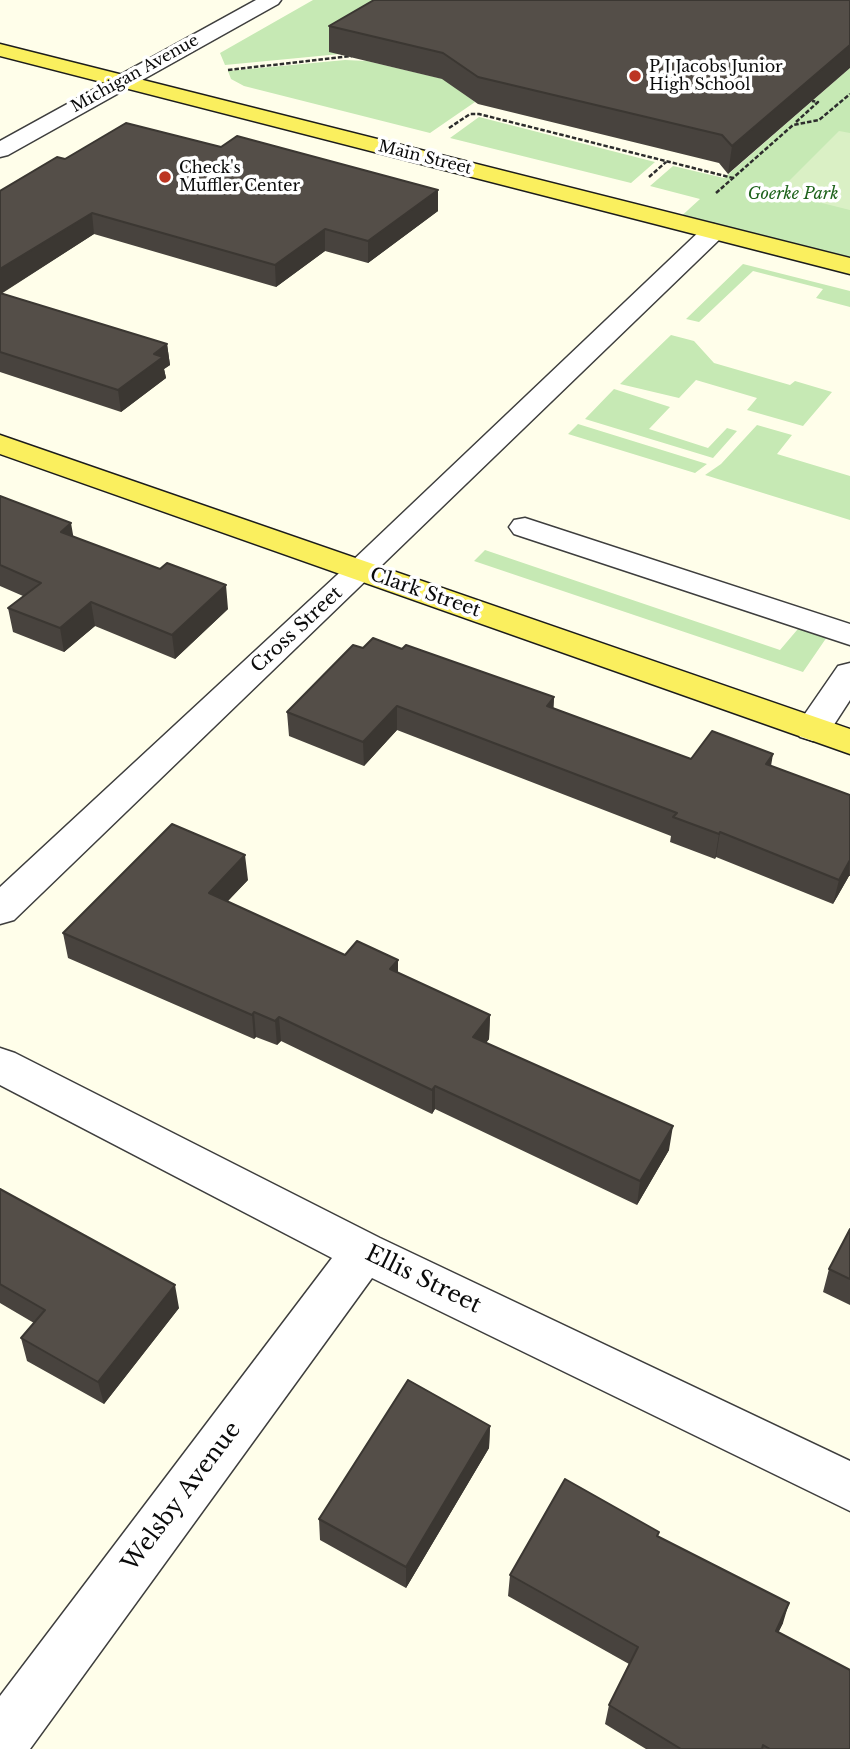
<!DOCTYPE html>
<html>
<head>
<meta charset="utf-8">
<style>
	body { margin:0 }
	canvas { display:block; background:#fffeea }
</style>
</head>
<body>
<canvas width="850" height="1749"></canvas>
<script>
const g = document.querySelector('canvas').getContext('2d');
g.lineJoin = 'round';
function fill(path, color) { g.fillStyle = color; g.fill(path, 'evenodd'); }
const poly = rows => new Path2D(rows.map(r => 'M' + r).join(''));
function trace(path, color, width, dash) { g.strokeStyle = color; g.lineWidth = width; g.lineCap = dash ? 'butt' : 'round'; g.setLineDash(dash || []); g.stroke(path); }
function label(font, color, halo, rows, align = 'center') {
  g.font = font + ' "Libre Baskerville",serif'; g.lineWidth = 7; g.setLineDash([]); g.textBaseline = 'middle'; g.strokeStyle = halo; g.fillStyle = color; for (const [text, x, y, turn = 0] of rows) {
    g.save(); g.translate(x, y); g.rotate((+turn || 0) * Math.PI / 180); g.textAlign = isNaN(turn) ? turn : align; if (halo) g.strokeText(text, 0, 0); g.fillText(text, 0, 0); g.restore();
  }
}
fill(poly([
	[313,0,415,0,340,54,225,65,220,53],
	[345,60,367,61,464,84,457,89,475,102,430,133,244,86,231,79,228,71],
	[850,68,850,267,676,221,700,199,650,186,673,166,724,178],
	[479,117,655,162,631,183,450,138],
	[743,264,850,291,850,307,816,298,823,289,753,271,699,322,686,319],
	[671,335,694,341,714,363,790,385,795,381,832,392,803,426,747,410,757,398,696,380,679,398,620,384],
	[614,389,670,407,649,429,708,448,727,428,737,431,713,458,585,419],
	[578,424,707,464,695,473,568,434],
	[757,425,792,435,777,454,850,476,850,520,705,475,721,464],
	[485,550,780,650,803,623,829,634,803,672,474,561]
]), '#c6e9b4');
fill(poly([
	[839,131,850,133,850,210,778,192]
]), '#daf0c5');
const minor = poly([
	[256,0,281,0,278,4,8,155,0,157,0,141,256,0],
	[713,224,722,227,726,232,722,237,14,920,0,924,0,887,350,563,704,227,713,224],
	[525,518,850,624,850,645,514,534,509,527,514,520,525,518],
	[850,663,850,700,826,737,813,741,800,737,795,729,800,721,838,666,850,663],
	[0,1048,15,1053,380,1238,850,1461,850,1511,372,1278,30,1749,0,1749,0,1696,332,1258,0,1085,0,1048]
]);
const major = poly([
	[0,44,850,258,850,274,0,56,0,44],
	[0,435,850,729,850,754,0,454,0,435]
]);
trace(minor, '#3e3e3e', 3);
trace(major, '#1c1c1c', 3);
trace(poly([
	[228,70,352,56],
	[796,122,818,102,812,101],
	[449,128,470,114,479,114,733,178],
	[649,177,666,162],
	[716,193,793,125,819,120,850,94]
]), '#2d2d2d', 2.5, [4.5, 2]);
fill(minor, '#fff');
fill(major, '#faef5e');
fill(poly([
	[850,0,728,174,719,163,478,104,442,79,329,52,329,26],
	[65,159,438,211,368,263,325,251,276,287,94,234,1,294,167,344,170,365,164,369,166,378,121,412,0,372,0,191],
	[0,496,73,536,228,609,175,659,95,626,64,652,13,632,8,608,23,596,0,586],
	[363,648,402,649,554,697,553,708,691,759,771,766,850,795,850,876,849,876,833,904,716,857,715,859,670,842,671,836,397,730,364,766,289,736,287,712],
	[248,880,227,901,345,955,398,973,490,1015,489,1039,486,1043,669,1150,637,1205,435,1109,432,1114,281,1041,277,1045,256,1037,254,1039,68,958,63,933],
	[0,1189,179,1308,104,1404,27,1361,21,1338,34,1323,0,1303],
	[850,1229,850,1305,823,1292,829,1269],
	[490,1426,489,1448,406,1588,320,1540,319,1519],
	[658,1536,783,1623,778,1633,850,1749,646,1749,605,1724,609,1705,629,1664,508,1596,510,1575]
]), '#48433e');
fill(poly([
	[850,45,850,68,728,174,732,146],
	[438,190,438,211,368,263,368,241],
	[92,213,94,234,0,294,0,269],
	[325,229,325,251,276,287,275,265],
	[167,344,170,365,164,369,166,378,121,412,118,390,154,354],
	[71,523,75,546,61,532],
	[226,585,228,609,175,659,172,635],
	[91,602,95,626,64,652,60,628],
	[554,697,553,721,547,706],
	[397,706,397,730,364,766,363,742],
	[773,754,769,778,766,764],
	[720,832,716,857,715,859,719,834],
	[245,855,248,880,212,918,209,893],
	[850,860,849,876,833,904,839,880],
	[398,960,398,984,390,969],
	[254,1012,256,1037,254,1039,252,1015],
	[490,1015,489,1039,472,1061,473,1037],
	[279,1017,281,1041,277,1045,275,1021],
	[435,1086,435,1109,432,1114,432,1090],
	[673,1126,669,1150,637,1205,640,1181],
	[175,1285,179,1308,104,1404,98,1382],
	[490,1426,489,1448,406,1588,406,1567],
	[789,1603,783,1623,769,1651,776,1631]
]), '#3b3732');
const building = poly([
	[374,0,850,0,850,45,732,146,722,135,478,77,443,53,329,26,374,0],
	[126,123,221,147,237,136,438,190,368,241,325,229,275,265,92,213,0,269,0,191,57,157,65,159,126,123],
	[0,293,167,344,154,354,163,357,118,390,0,352,0,293],
	[0,496,71,523,61,532,160,569,167,563,226,585,172,635,91,602,60,628,8,608,41,583,0,565,0,496],
	[373,638,402,649,406,645,554,697,547,706,691,759,712,731,773,754,766,764,850,795,850,860,839,880,720,832,719,834,673,817,677,813,397,706,363,742,287,712,353,645,363,648,373,638],
	[172,824,245,855,209,893,345,955,357,941,398,960,390,969,490,1015,473,1037,673,1126,640,1181,435,1086,432,1090,279,1017,275,1021,254,1012,252,1015,63,933,172,824],
	[0,1189,175,1285,98,1382,21,1338,45,1310,0,1284,0,1189],
	[850,1229,850,1279,829,1269,850,1229],
	[408,1380,490,1426,406,1567,319,1519,408,1380],
	[565,1479,659,1532,657,1536,789,1603,776,1631,850,1670,850,1749,770,1749,763,1745,762,1749,681,1749,609,1705,638,1647,510,1575,565,1479]
]);
fill(building, '#544e48');
trace(building, '#3b3732', 2);
for (const [x, y, r, color] of [
	[635,76,7,"#bc3522"],
	[165,177,7,"#bc3522"]
]) { const dot = new Path2D(); dot.arc(x, y, r, 0, 2 * Math.PI); g.fillStyle = color; g.fill(dot); trace(dot, '#fff', 2.5); }
label('16px', '#0b0b0b', '#fff', [
	["P J Jacobs Junior",649,67],
	["High School",649,85],
	["Check's",179,168],
	["Muffler Center",179,186]
], 'left');
label('16px', '#0b0b0b', '#fff', [
	["Michigan Avenue",135,74,-29],
	["Main Street",425,158,14]
]);
label('italic 16px', '#1e631c', '#fff', [
	["Goerke Park",793,194]
]);
label('19px', '#0b0b0b', '#fff', [
	["Clark Street",425,593,19],
	["Cross Street",297,630,-43]
]);
label('23px', '#0b0b0b', '#fff', [
	["Ellis Street",423,1280,26],
	["Welsby Avenue",182,1497,-53]
]);
</script>
</body>
</html>
